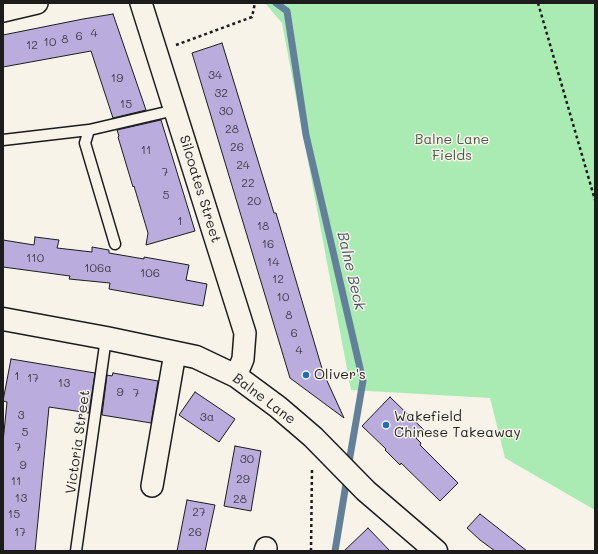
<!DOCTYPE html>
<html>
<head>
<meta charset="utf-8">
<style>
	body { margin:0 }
	#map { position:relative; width:598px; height:554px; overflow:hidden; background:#f7f3e8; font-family:Mali,sans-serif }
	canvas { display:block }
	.frame { position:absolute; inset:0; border:4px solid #1c1c1c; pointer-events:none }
</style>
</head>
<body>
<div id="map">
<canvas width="598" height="554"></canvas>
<div class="frame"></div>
</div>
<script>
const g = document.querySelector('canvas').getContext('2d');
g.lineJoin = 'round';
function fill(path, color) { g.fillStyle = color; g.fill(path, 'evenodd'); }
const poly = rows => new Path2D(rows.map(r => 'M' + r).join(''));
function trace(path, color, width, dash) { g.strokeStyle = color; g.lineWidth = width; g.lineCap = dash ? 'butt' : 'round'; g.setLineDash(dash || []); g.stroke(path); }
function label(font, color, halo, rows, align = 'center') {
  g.font = font + ' Mali,sans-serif'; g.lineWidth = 3; g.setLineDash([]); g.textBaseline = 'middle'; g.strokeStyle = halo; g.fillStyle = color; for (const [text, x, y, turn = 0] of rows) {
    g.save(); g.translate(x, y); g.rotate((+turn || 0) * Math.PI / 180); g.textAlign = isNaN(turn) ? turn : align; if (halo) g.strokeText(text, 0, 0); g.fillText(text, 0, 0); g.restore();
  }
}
fill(poly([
	[265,3,595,3,595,510,505,458,490,398,351,390,282,23]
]), '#aaeab3');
trace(poly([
	[276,3,287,11,306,135,363,381,348,468],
	[335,551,347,478]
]), '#628099', 7);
const building = poly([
	[113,14,146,110,113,118,91,51,3,67,3,35,83,19,113,14],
	[222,43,274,213,276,213,323,372,344,418,290,378,192,53,222,43],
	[161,120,195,231,146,245,148,233,134,186,133,187,118,137,119,136,117,130,161,120],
	[35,237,59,240,57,248,92,252,92,247,109,250,109,253,144,259,144,257,189,265,186,280,207,284,203,306,109,289,110,283,69,279,70,276,3,267,3,240,34,245,35,237],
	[11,359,95,373,89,413,49,407,35,551,3,551,3,442,7,402,3,401,11,359],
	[113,373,158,381,151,423,102,415,107,375,112,376,113,373],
	[195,392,235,419,219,442,179,415,195,392],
	[390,397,424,430,416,438,421,443,420,445,458,483,440,501,401,463,400,465,385,450,386,449,362,426,390,397],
	[235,446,261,451,251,511,224,506,235,446],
	[187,500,215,505,205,551,177,551,187,500],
	[480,514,527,551,495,551,480,540,467,528,480,514],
	[368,528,390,551,344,551,368,528]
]);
fill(building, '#baacdd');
trace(building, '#1c1c1c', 1);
const lane = poly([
	[89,130,85,143,115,244],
	[3,140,89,130,175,110],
	[76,551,106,338]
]);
const street = poly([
	[141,3,245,333,243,359,236,376],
	[3,11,37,3],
	[152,486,175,353],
	[265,551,266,548]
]);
const secondary = poly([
	[3,319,106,338,196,357,236,376,278,407,313,437,366,491,436,551]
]);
trace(lane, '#1c1c1c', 13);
trace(street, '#1c1c1c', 24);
trace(secondary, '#1c1c1c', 25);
trace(poly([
	[538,3,595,200],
	[176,45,252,17,255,3],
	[311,551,312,468]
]), '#1c1c1c', 2.5, [3, 3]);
trace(lane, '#f7f3e8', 10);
trace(street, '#f7f3e8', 21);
trace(secondary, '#f7f3e8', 22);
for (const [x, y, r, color] of [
	[306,375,4,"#1f6fb2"],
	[386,425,4,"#1f6fb2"]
]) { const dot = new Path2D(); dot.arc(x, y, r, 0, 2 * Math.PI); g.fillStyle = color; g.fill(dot); trace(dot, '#f7f3e8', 1.5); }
label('12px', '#44404c', null, [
	["4",94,33],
	["6",79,36],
	["8",65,39],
	["10",50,42],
	["12",32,45],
	["34",215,75],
	["19",117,78],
	["32",221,93],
	["15",126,104],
	["30",226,111],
	["28",232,129],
	["26",237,147],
	["11",146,150],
	["24",243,165],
	["7",165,172],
	["22",248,183],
	["5",166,195],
	["20",254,201],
	["1",180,221],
	["18",263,226],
	["16",268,244],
	["110",35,258],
	["14",273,262],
	["106a",98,268],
	["106",150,273],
	["12",278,279],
	["10",283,297],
	["8",289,315],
	["6",294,333],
	["4",299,350],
	["1",17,376],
	["17",33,378],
	["13",64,383],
	["9",120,392],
	["7",136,393],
	["3",21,415],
	["3a",207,417],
	["5",25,432],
	["7",18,447],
	["30",247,459],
	["9",23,465],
	["29",243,479],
	["11",16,481],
	["13",21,498],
	["28",240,499],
	["27",199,512],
	["15",14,514],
	["17",20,532],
	["26",195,532]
]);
label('14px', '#475a49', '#f7f3e8', [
	["Balne Lane",452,140],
	["Fields",452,156]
]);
label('14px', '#1c1c1c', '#f7f3e8', [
	["Silcoates Street",200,189,73],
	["Balne Lane",264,399,37],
	["Victoria Street",78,442,-82]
]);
label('14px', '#1c1c1c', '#f7f3e8', [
	["Oliver's",314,375],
	["Wakefield",394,417],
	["Chinese Takeaway",394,433]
], 'left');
label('italic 15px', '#455665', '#f7f3e8', [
	["Balne Beck",351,271,77]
]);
</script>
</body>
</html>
